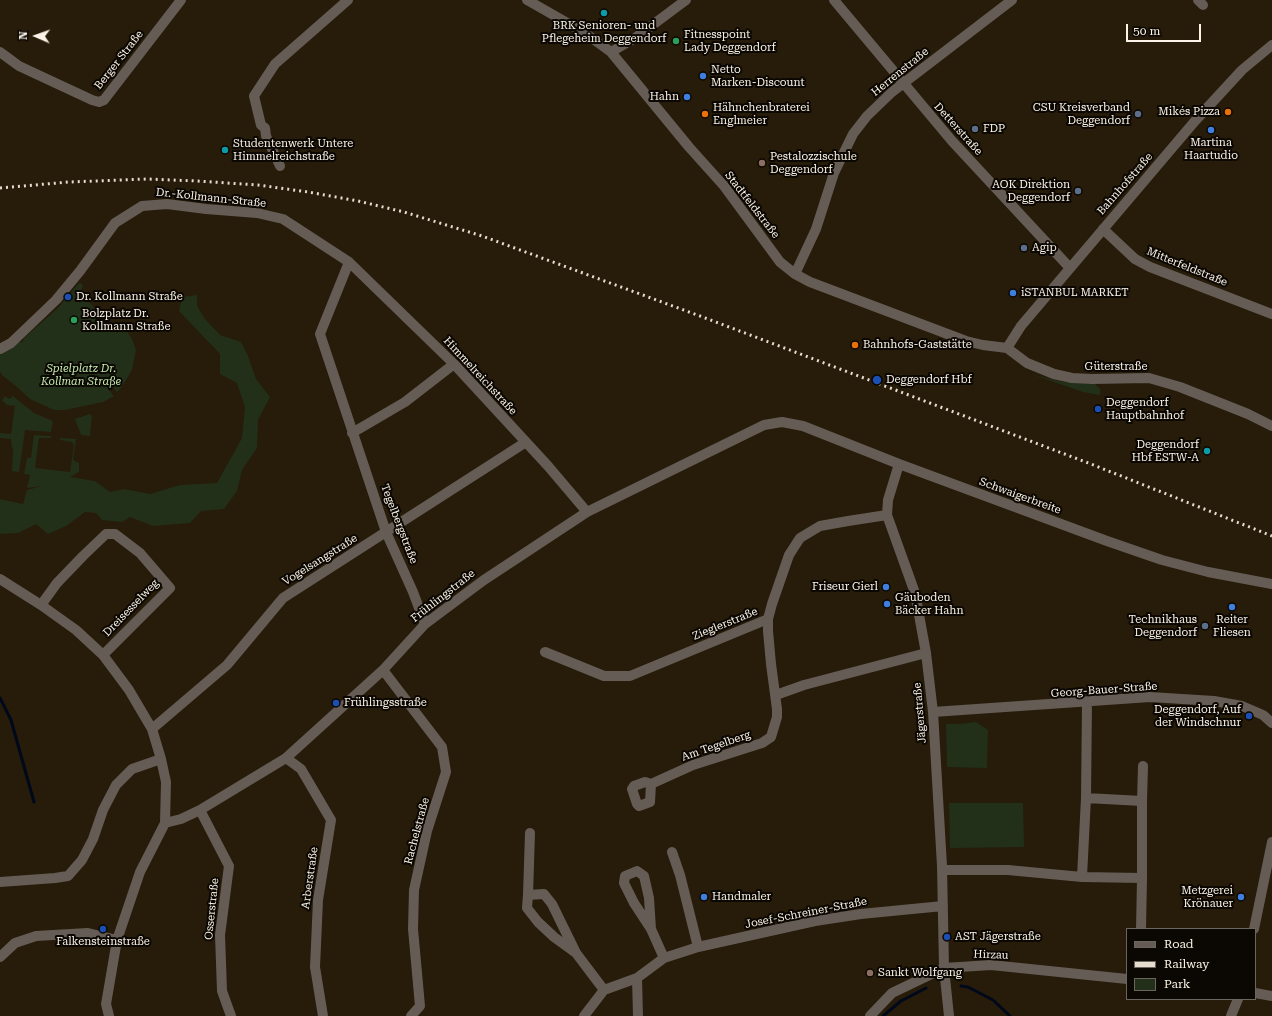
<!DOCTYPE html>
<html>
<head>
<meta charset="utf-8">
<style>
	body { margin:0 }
	#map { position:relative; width:1272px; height:1016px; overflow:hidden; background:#271b09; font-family:"Roboto Serif",serif }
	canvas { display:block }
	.legend { position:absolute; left:1126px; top:928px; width:130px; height:72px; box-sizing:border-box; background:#0b0702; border:1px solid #6b655e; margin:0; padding:5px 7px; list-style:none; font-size:12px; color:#fbf3e7 }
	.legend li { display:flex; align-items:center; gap:8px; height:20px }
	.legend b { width:20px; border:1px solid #6b655e }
	.north { position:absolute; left:16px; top:16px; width:40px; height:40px; -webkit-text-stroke:3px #0b0702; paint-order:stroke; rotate:272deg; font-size:11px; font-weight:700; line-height:16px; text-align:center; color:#fbf3e7 }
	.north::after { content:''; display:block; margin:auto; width:14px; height:18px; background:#fbf3e7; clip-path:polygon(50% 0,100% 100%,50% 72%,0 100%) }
	.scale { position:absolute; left:1126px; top:24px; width:75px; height:18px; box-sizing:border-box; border:2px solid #fbf3e7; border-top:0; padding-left:5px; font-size:12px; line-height:14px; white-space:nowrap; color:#fbf3e7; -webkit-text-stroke:3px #0b0702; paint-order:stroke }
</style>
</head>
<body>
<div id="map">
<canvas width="1272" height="1016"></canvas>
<ul class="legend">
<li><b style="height:5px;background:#655c55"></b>Road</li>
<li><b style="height:5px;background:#e5ddd0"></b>Railway</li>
<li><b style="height:11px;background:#223019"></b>Park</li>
</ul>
<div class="north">N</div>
<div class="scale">50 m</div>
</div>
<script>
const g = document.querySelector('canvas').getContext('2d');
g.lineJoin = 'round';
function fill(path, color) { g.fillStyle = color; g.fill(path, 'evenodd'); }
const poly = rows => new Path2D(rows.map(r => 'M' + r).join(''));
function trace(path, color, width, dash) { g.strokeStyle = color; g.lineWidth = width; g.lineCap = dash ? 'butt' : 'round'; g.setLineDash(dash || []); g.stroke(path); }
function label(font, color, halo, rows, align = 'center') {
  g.font = font + ' "Roboto Serif",serif'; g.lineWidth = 4; g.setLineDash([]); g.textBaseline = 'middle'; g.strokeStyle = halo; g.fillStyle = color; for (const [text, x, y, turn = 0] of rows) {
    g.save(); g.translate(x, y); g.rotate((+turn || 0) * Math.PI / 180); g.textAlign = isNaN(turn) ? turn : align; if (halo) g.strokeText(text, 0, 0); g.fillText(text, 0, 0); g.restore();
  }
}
fill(poly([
	[80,282,83,286,80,292,117,333,124,327,132,339,136,350,132,370,121,388,117,392,113,387,113,380,109,390,114,396,103,402,65,410,54,410,30,399,17,387,2,375,0,371,0,354,20,341,22,343,24,338,57,309],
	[197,295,197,306,205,319,220,335,241,342,248,356,256,379,270,397,258,420,257,448,242,470,237,491,224,509,201,511,190,523,153,526,130,517,122,522,102,520,96,513,85,512,66,526,48,534,36,524,18,533,0,534,0,499,23,504,27,490,42,486,27,488,30,475,24,474,27,458,31,458,34,435,51,436,51,438,39,438,35,468,70,472,74,445,72,442,60,440,60,438,76,439,73,460,79,463,79,472,70,477,95,481,110,492,124,489,150,494,180,485,217,483,242,438,245,407,237,383,220,374,220,354,179,311,182,297],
	[1034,375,1063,382,1095,384,1100,389,1100,395,1083,392],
	[5,396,9,399,13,396,34,413,53,421,51,432,25,430,19,472,12,471,13,449,12,448,11,439,0,438,0,433,11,434,15,406,7,405,2,400],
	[90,414,92,416,90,436,81,435,75,419],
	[976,722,988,730,987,768,947,767,946,724,960,724],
	[949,803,1023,803,1024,847,950,848]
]), '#223019');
trace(poly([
	[0,698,11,720,34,802],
	[961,986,968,987,993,1000,1010,1016],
	[883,1016,901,1001,926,988]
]), '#00081b', 3);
trace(poly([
	[527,0,585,33,611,52,689,147,724,186,780,262,795,274,810,282,966,341,983,345,1007,348,1027,363,1054,374,1072,378,1092,379,1149,378,1180,387,1248,414,1272,426],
	[834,0,952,141,1070,268],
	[1198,0,1203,5],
	[0,52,19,66,92,100,99,102,104,100,181,0],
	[611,52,635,38,686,0],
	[280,166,266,136,265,128,261,125,254,96,275,64,348,0],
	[1103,229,1135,259,1150,267,1272,314],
	[349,262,320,334,386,532,413,592,425,624],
	[795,274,816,229,834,173,853,134,867,116,892,92,1012,0],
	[1007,348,1021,326,1195,121,1242,70,1272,45],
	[0,349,11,343,56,300,80,271,115,223,142,206,167,204,206,209,257,213,283,219,349,262,454,364,548,466,587,512],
	[352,433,405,402,454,364],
	[899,464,888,500,887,515,915,593,926,653,933,712,942,866,944,968,949,1016],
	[0,579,41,605,76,630,103,655,129,690,152,729,161,759,166,782,165,823,140,872,117,940,106,1004,109,1016],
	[41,605,57,583,83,556,106,534,115,534,140,553,170,588,103,655],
	[545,652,604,676,630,676,768,619],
	[383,670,442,747,446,772,427,831,414,890,413,929,420,1006,411,1016],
	[776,695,804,685,926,653],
	[933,712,1150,697,1214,701,1242,706,1263,715,1272,723],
	[152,729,227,665,283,598,526,442],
	[286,758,301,769,331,820,318,900,315,967,323,1016],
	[651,784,650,802,639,806,637,804,632,789,634,786,645,782,651,784,693,765,762,743,771,737,777,717,777,709,771,664,768,631,768,619,772,604,789,555,800,538,820,526,848,521,887,515],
	[1086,798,1087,702],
	[1142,801,1143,766],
	[200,810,229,866,220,935,222,991,231,1016],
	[165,823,181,819,200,810,286,758,383,670,425,624,484,580,587,512,764,425,782,422,803,426,899,464,1107,541,1162,560,1208,572,1272,584],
	[672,852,680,875,698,947],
	[943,870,1008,870,1082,877,1142,878,1141,929],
	[1082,877,1086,798,1142,801,1142,878],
	[0,882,55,878,68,876,82,860,93,839,103,810,116,785,132,769,161,759],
	[528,895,530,833],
	[651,929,649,898,644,876,637,871,625,876,624,883,634,903,651,929,664,958],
	[1254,929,1272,842],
	[576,953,554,937,538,922,527,908,528,895,544,894,552,904,576,953,604,990],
	[0,957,15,943,36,936,88,933,117,940],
	[637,978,638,1016],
	[1255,993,1272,996],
	[584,1016,604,990,637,978,664,958,698,947,815,921,861,914,943,906],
	[870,1016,892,993,944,968,991,965,1127,979],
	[1231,1016,1238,999]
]), '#655c55', 10);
trace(poly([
	[0,188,69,182,147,179,197,181,258,185,308,192,358,201,404,212,482,236,700,316,1091,464,1272,536]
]), '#e5ddd0', 3, [2, 4]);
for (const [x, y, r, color] of [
	[604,13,4,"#0f9aa8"],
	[676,41,4,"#2e9e5b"],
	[703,76,4,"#3f7fe0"],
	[687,97,4,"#3f7fe0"],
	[1228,112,4,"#e8710a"],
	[705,114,4,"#e8710a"],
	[1138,114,4,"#5c6f8a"],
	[975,129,4,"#5c6f8a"],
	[1211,130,4,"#3f7fe0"],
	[225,150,4,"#0f9aa8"],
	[762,163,4,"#8d6e63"],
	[1078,191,4,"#5c6f8a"],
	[1024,248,4,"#5c6f8a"],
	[1013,293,4,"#3f7fe0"],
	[68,297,4,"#1a4fb4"],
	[74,320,4,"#2e9e5b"],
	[855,345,4,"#e8710a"],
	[877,380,5,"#1a4fb4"],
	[1098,409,4,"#1a4fb4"],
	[1207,451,4,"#0f9aa8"],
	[886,587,4,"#3f7fe0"],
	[887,604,4,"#3f7fe0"],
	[1232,607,4,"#3f7fe0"],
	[1205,626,4,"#5c6f8a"],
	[336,703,4,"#1a4fb4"],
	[1249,716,4,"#1a4fb4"],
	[704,897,4,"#3f7fe0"],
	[1241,897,4,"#3f7fe0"],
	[103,929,4,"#1a4fb4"],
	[947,937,4,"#1a4fb4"],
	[870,973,4,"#8d6e63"]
]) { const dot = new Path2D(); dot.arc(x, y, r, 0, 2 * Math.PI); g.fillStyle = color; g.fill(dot); trace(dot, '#0b0702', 1.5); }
label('11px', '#fbf3e7', '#0b0702', [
	["BRK Senioren- und",604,26,"center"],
	["Pflegeheim Deggendorf",604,39,"center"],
	["Fitnesspoint",684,35],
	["Lady Deggendorf",684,48],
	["Netto",711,70],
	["Marken-Discount",711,83],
	["Hahn",679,97,"right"],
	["Hähnchenbraterei",713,108],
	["Englmeier",713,121],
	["CSU Kreisverband",1130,108,"right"],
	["Deggendorf",1130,121,"right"],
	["Mike´s Pizza",1220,112,"right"],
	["FDP",983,129],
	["Martina",1211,143,"center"],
	["Haartudio",1211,156,"center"],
	["Studentenwerk Untere",233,144],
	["Himmelreichstraße",233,157],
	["Pestalozzischule",770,157],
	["Deggendorf",770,170],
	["AOK Direktion",1070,185,"right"],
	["Deggendorf",1070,198,"right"],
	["Agip",1032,248],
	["iSTANBUL MARKET",1021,293],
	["Dr. Kollmann Straße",76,297],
	["Bolzplatz Dr.",82,314],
	["Kollmann Straße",82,327],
	["Bahnhofs-Gaststätte",863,345],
	["Deggendorf Hbf",886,380],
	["Deggendorf",1106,403],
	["Hauptbahnhof",1106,416],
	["Deggendorf",1199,445,"right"],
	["Hbf ESTW-A",1199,458,"right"],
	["Friseur Gierl",878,587,"right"],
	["Gäuboden",895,598],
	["Bäcker Hahn",895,611],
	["Technikhaus",1197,620,"right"],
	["Deggendorf",1197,633,"right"],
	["Reiter",1232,620,"center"],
	["Fliesen",1232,633,"center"],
	["Frühlingsstraße",344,703],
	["Deggendorf, Auf",1241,710,"right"],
	["der Windschnur",1241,723,"right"],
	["Metzgerei",1233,891,"right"],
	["Krönauer",1233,904,"right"],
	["Handmaler",712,897],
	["AST Jägerstraße",955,937],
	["Falkensteinstraße",103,942,"center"],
	["Sankt Wolfgang",878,973]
], 'left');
label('11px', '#fbf3e7', '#0b0702', [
	["Berger Straße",119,60,-52],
	["Herrenstraße",900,72,-39],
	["Detterstraße",958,129,48],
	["Bahnhofstraße",1125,184,-49],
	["Dr.-Kollmann-Straße",211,198,6],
	["Stadtfeldstraße",752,205,52],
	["Mitterfeldstraße",1187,267,22],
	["Güterstraße",1116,367],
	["Himmelreichstraße",480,376,47],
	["Schwaigerbreite",1020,496,20],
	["Tegelbergstraße",399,524,69],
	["Vogelsangstraße",320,560,-32],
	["Frühlingstraße",443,596,-38],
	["Dreisesselweg",131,608,-46],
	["Zieglerstraße",725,624,-22],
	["Georg-Bauer-Straße",1104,690,-4],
	["Jägerstraße",920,713,-95],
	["Am Tegelberg",716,746,-19],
	["Rachelstraße",417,831,-75],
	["Arberstraße",310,878,-82],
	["Osserstraße",212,909,-84],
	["Josef-Schreiner-Straße",806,913,-11],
	["Hirzau",991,955,2]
]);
label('italic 11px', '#c4ebae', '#0b0702', [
	["Spielplatz Dr.",81,369],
	["Kollman Straße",81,382]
]);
</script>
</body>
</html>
